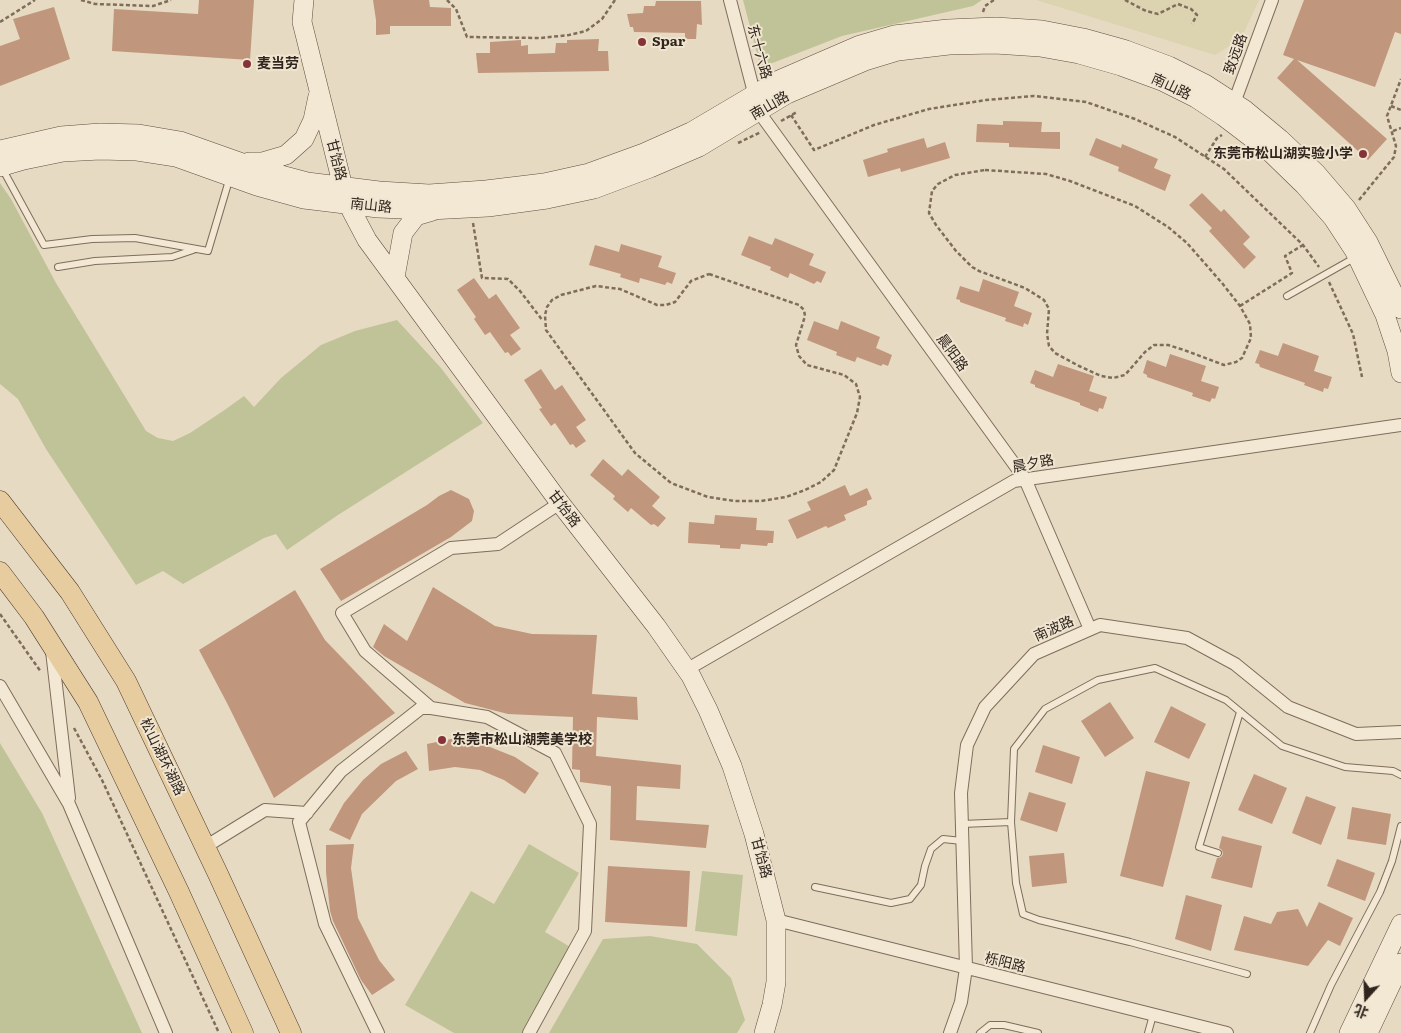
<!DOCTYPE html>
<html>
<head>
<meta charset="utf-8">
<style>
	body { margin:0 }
	#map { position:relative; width:1401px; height:1033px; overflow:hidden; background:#e7dac2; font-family:Literata,"Noto Sans SC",serif }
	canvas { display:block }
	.north { position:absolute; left:1341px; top:973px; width:50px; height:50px; -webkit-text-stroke:4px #f0e5d0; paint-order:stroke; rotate:200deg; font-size:14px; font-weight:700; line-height:20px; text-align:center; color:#30261e }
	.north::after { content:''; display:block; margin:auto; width:18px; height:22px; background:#30261e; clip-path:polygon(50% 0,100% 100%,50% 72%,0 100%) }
</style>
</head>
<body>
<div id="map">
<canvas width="1401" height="1033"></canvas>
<div class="north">北</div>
</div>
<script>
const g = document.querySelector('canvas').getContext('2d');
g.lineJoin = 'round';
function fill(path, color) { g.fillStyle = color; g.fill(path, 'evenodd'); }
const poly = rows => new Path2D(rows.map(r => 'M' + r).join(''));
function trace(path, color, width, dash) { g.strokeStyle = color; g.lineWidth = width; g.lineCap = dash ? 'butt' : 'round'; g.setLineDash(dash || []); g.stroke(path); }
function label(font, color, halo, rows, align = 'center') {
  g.font = font + ' Literata,"Noto Sans SC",serif'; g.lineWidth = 4; g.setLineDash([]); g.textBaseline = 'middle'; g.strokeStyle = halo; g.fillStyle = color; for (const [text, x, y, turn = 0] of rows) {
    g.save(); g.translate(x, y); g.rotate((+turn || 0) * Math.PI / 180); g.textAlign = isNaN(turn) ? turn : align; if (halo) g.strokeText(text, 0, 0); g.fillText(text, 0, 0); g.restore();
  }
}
fill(poly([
	[1036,0,1259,0,1241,39,1215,55]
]), '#dcd3b0');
fill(poly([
	[743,0,982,0,973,6,842,36,770,64,762,72],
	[0,183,11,199,56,283,146,431,158,438,173,441,190,433,226,409,244,396,254,407,281,378,321,345,355,331,397,320,441,368,483,423,338,515,287,550,276,534,264,538,183,584,163,571,136,585,46,449,18,399,0,384],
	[0,743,42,813,142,1033,0,1033],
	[529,844,579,873,545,932,572,948,522,1033,454,1033,405,1005,471,891,494,904],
	[702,871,743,875,737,936,695,931],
	[650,936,697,944,731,978,745,1020,737,1033,549,1033,603,939]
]), '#c0c398');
fill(poly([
	[199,0,254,0,250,60,112,51,114,9,198,14],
	[373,0,429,0,430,7,451,8,451,26,390,26,390,34,376,35,376,20],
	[1304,0,1401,0,1401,34,1395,32,1375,87,1297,60,1387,139,1368,160,1277,78,1294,59,1283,55],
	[656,1,701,1,702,25,697,24,696,39,685,39,685,33,634,32,633,27,630,27,627,14,643,13,644,6,655,6],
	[54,7,70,59,0,86,0,46,20,39,13,19],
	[599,39,598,51,608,51,609,71,478,73,476,53,490,53,490,42,521,40,521,46,528,45,528,54,555,53,556,43,567,43,567,40],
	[1003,121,1042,122,1041,132,1060,132,1060,149,1009,147,1009,143,976,142,977,124,1003,125],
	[924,138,927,148,945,142,950,158,901,172,900,168,868,177,863,160,888,152,887,149],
	[1096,138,1121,148,1122,144,1158,159,1154,168,1171,175,1165,191,1118,171,1119,167,1089,155],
	[1202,193,1221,212,1224,209,1250,237,1243,244,1256,257,1244,269,1209,231,1212,228,1189,205],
	[749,236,772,245,775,238,814,254,809,265,826,272,821,283,817,281,814,284,790,273,788,278,770,270,771,267,741,255],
	[621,244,662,256,658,267,676,273,672,284,667,282,665,285,640,278,639,283,620,277,621,274,589,265,595,245,619,252],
	[474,278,489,299,496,294,520,328,510,335,521,349,511,356,508,352,505,353,490,332,485,335,474,319,476,317,457,290],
	[983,279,1019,292,1014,306,1032,313,1028,325,1024,323,1023,327,1005,321,1006,318,960,302,960,300,956,299,960,286,979,292],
	[814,321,838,330,841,321,880,337,876,348,892,355,888,366,883,364,881,366,857,357,855,362,836,355,837,352,807,340],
	[1283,343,1319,356,1314,371,1332,377,1328,389,1324,388,1323,392,1304,385,1305,383,1260,367,1259,364,1255,363,1260,350,1278,356],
	[1170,354,1206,366,1201,381,1219,387,1215,399,1212,398,1210,402,1192,396,1193,393,1147,377,1147,375,1143,373,1147,360,1166,367],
	[1058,364,1094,376,1089,391,1107,397,1103,409,1099,408,1098,412,1080,405,1080,403,1035,387,1035,385,1030,383,1035,370,1053,377],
	[541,369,555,390,562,385,586,420,576,427,586,441,576,448,573,444,570,445,555,423,551,426,539,409,542,408,524,380],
	[603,459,622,476,628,469,660,497,652,506,666,518,658,527,654,524,651,525,631,508,628,512,613,499,615,496,590,475],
	[845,485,850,496,867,488,872,499,867,501,867,505,844,515,846,520,828,528,826,526,797,539,788,520,811,510,807,502],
	[451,490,469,499,474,511,472,521,451,537,341,601,320,569,427,505,439,496],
	[715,515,757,518,756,530,774,531,773,543,768,543,767,546,741,544,740,549,720,548,720,545,688,543,689,522,714,524],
	[433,587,495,626,532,634,597,635,592,694,637,697,638,720,597,717,596,756,681,765,680,789,637,786,636,820,709,825,706,848,610,840,611,786,580,782,580,770,572,769,573,717,508,714,465,703,384,656,373,647,384,624,407,641],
	[295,590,325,640,395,713,274,798,227,703,199,650],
	[1110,702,1134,738,1105,757,1081,721],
	[1171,706,1206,724,1189,759,1154,742],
	[456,738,485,745,515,757,539,773,525,794,504,780,480,770,455,767,429,771,427,744],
	[1043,745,1080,757,1072,784,1035,772],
	[406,751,418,769,396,781,362,814,350,840,329,830,344,803,363,780,381,764],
	[1146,771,1190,782,1163,887,1120,876],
	[1254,774,1287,788,1272,824,1238,810],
	[1029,792,1066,803,1057,832,1020,820],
	[1306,796,1336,807,1321,845,1292,833],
	[1352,807,1391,814,1386,845,1347,839],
	[1222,836,1262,846,1252,888,1211,878,1217,858,1221,857,1223,854,1222,850,1219,848],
	[354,844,351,868,358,918,379,960,395,980,372,995,361,980,333,921,330,911,326,872,326,845],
	[1064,853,1067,883,1032,887,1029,856],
	[1337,859,1375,873,1365,901,1327,886],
	[608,866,690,871,687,927,605,922],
	[1186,895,1222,905,1211,951,1175,939],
	[1319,902,1353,918,1340,946,1328,940,1308,966,1234,950,1244,916,1271,924,1277,912,1298,909,1307,927]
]), '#c0967c');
const lane = poly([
	[2,168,44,245,92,239,135,238,208,251,230,177],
	[58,267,95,261,172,257,193,250],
	[1287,296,1356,257],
	[1011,822,1016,883,1023,914,1039,920,1130,942,1247,974],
	[962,824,1011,822,1014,749,1045,709,1098,680,1155,668,1226,700,1282,746,1345,767,1393,771,1401,775],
	[1218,853,1199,847,1240,712],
	[815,887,891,903,910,899,921,885,925,866,931,849,943,839,962,841],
	[980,1033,990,1025,1004,1025,1038,1033],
	[1148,1033,1153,1015],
	[1310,1033,1331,985,1380,892,1392,861,1401,826]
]);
const street = poly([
	[730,0,759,112,1025,479,1090,629],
	[1230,108,1234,103,1272,0],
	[52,651,69,798],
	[686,670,1014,481,1401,425],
	[0,686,69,804,166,1033],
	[431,708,365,651,342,613,451,548,498,544,560,503],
	[205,847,265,810,307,813],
	[776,920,1227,1033],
	[378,1033,325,924,299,822,341,771,421,708,431,708,487,717,555,753,590,824,585,931,529,1033],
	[950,1033,961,1002,966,968,961,793,967,745,985,707,1034,654,1100,625,1187,638,1235,664,1288,707,1356,734,1401,732]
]);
const secondary = poly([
	[304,0,302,22,343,187,348,204,367,240,560,503,656,626,691,676,708,710,732,766,754,834,776,920,776,982,772,1005,764,1033],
	[0,150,61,136,100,133,139,134,180,141,262,170,307,182,379,191,429,194,486,190,544,183,589,173,644,153,691,132,779,80,860,45,894,35,948,29,996,27,1042,30,1083,38,1126,50,1169,66,1205,84,1245,110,1280,139,1316,173,1346,208,1368,242,1401,309],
	[249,162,262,162,286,155,304,139,313,120,318,96],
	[0,167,24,160,63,152,100,150,137,151,176,157,257,186,304,199,378,208,429,210,488,207,547,199,594,189,650,168,699,147,787,94,865,61,898,51,949,45,995,44,1040,47,1079,54,1121,66,1162,81,1196,98,1223,116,1269,151,1304,185,1333,218,1354,250,1385,315,1397,351,1401,373],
	[395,277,403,233,416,216,433,211],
	[1349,1033,1401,924],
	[1368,1033,1401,963]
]);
const primary = poly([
	[0,501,70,592,126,681,218,874,291,1033],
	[0,572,34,617,88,702,179,892,243,1033]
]);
trace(lane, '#7e6d5b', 8);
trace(street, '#7e6d5b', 14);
trace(secondary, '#604e3f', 20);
trace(primary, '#4d3c2f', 21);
trace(poly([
	[81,0,95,4,153,6,171,0],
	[447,0,456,9,467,37,541,38,569,35,586,31,602,19,615,0],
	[1125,0,1146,11,1158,14,1178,4,1191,9,1197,15,1192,24],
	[983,12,985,6,994,0],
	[0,22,35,0],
	[1391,106,1401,110],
	[791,115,814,150,874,125,929,109,986,100,1034,96,1086,102,1135,119,1175,137,1224,169,1303,245,1319,267],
	[781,121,797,112],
	[1393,131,1401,128],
	[738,143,761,132],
	[1205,157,1217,138,1222,135],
	[985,170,1046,174,1070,181,1135,206,1168,227,1187,243,1222,283,1240,306,1250,324,1251,338,1242,358,1236,362,1224,365,1184,350,1168,345,1154,345,1145,352,1125,375,1113,378,1101,376,1079,366,1055,353,1049,346,1047,334,1049,309,1044,300,1025,288,979,271,972,267,956,251,936,225,929,213,932,191,938,184,955,175,985,170],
	[1359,200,1394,157,1396,146,1387,116,1401,79],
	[473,223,482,278,508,279,520,291,543,321],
	[709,274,799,305,804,310,805,316,796,345,799,356,807,365,844,375,856,384,860,397,857,413,834,470,821,482,805,490,786,497,761,501,735,501,708,497,671,483,635,453,546,330,545,315,547,307,552,300,561,295,596,286,620,289,657,305,666,305,675,302,691,281,709,274],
	[1329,282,1353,334,1362,377],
	[1240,306,1292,273,1285,256,1303,245],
	[0,614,41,672],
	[74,728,102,780,219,1033]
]), '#7e6d5b', 2.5, [4, 2.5]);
trace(lane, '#f3e8d4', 6);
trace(street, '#f3e8d4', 12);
trace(secondary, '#f3e8d4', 19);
trace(primary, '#e6cc9e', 20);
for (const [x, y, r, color] of [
	[642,42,5,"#853338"],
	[247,64,5,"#853338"],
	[1363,154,5,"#853338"],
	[442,740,5,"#853338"]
]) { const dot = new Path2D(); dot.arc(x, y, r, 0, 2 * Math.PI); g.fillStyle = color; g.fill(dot); trace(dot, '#f0e5d0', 2); }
label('bold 14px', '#30261e', '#f0e5d0', [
	["Spar",652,42],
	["麦当劳",257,64],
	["东莞市松山湖实验小学",1353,154,"right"],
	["东莞市松山湖莞美学校",452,740]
], 'left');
label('14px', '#30261e', '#f0e5d0', [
	["东十六路",759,52,75],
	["致远路",1236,54,-70],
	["南山路",1171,87,25],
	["南山路",770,106,-30],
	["甘饴路",336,160,76],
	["南山路",371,206,6],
	["晨阳路",952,353,54],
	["晨夕路",1033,464,-11],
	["甘饴路",564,509,53],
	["南波路",1054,629,-24],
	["松山湖环湖路",162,757,64],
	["甘饴路",761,858,75],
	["栎阳路",1005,963,14]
]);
</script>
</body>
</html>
